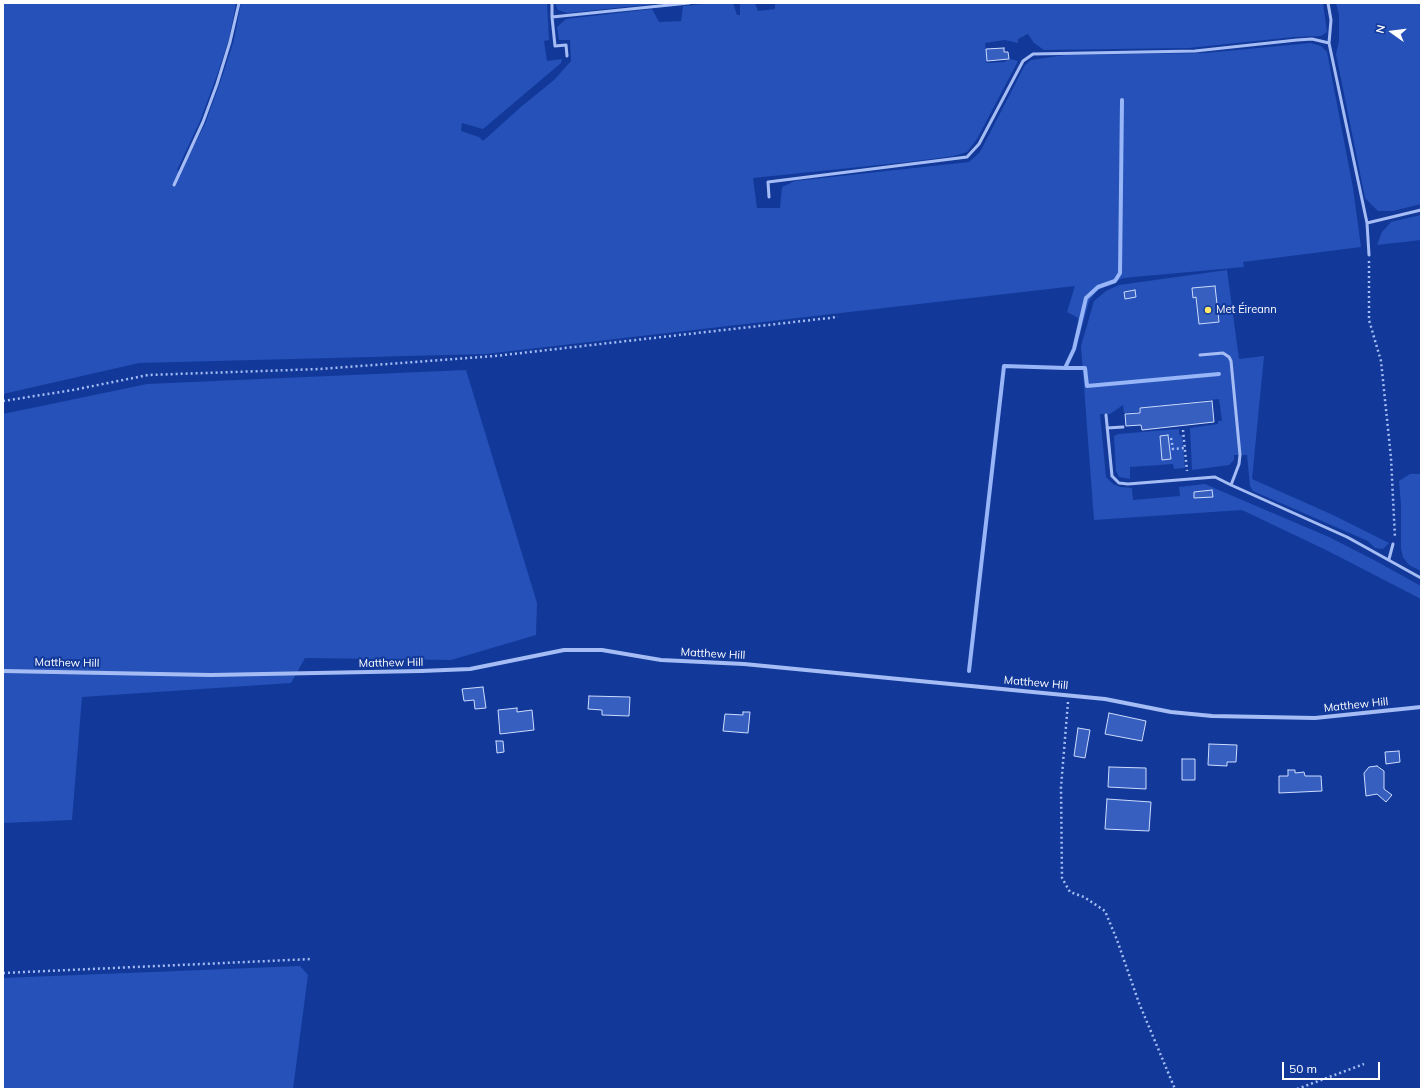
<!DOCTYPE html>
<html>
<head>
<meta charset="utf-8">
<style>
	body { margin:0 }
	#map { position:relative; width:1424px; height:1092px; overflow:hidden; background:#12399a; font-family:Mulish,sans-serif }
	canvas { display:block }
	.frame { position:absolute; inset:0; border:4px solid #fff; pointer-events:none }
	.north { position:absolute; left:1372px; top:12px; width:40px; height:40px; -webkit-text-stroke:3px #12399a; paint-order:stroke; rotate:284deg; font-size:11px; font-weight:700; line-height:16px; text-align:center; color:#fff }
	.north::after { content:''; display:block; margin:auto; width:14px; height:18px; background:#fff; clip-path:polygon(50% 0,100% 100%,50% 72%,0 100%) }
	.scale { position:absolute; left:1282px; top:1062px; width:98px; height:18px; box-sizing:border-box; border:2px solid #fff; border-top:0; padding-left:5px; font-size:12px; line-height:14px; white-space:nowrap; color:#fff; -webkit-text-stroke:3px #12399a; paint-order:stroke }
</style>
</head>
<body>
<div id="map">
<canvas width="1424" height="1092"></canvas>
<div class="frame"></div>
<div class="north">N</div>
<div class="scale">50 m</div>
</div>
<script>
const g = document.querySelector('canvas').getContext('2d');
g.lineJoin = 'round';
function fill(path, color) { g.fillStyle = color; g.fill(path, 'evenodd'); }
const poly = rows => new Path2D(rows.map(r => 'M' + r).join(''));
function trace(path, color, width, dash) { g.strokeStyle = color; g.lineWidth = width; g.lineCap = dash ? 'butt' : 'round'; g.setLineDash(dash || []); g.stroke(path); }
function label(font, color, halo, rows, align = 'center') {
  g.font = font + ' Mulish,sans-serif'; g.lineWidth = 4; g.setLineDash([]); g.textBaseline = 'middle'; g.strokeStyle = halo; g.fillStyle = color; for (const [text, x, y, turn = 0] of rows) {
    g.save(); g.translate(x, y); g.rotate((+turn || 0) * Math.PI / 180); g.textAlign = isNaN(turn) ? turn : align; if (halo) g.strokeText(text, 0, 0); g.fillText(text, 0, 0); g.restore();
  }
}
fill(poly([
	[3,3,236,3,229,39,217,75,200,121,177,170,181,172,205,124,222,77,234,40,241,3,547,3,549,40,544,41,547,61,562,59,561,63,483,129,462,123,461,131,479,137,483,141,522,106,554,80,571,61,570,40,559,40,557,27,566,19,652,9,659,22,681,21,683,6,715,3,733,3,737,15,740,15,740,3,755,3,758,11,775,9,775,3,1323,3,1327,32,1321,36,1294,37,1189,48,1044,50,1034,43,1028,34,1018,39,1018,43,1005,40,985,43,987,63,1004,62,1010,59,1018,61,977,139,967,152,954,156,908,162,753,178,757,208,780,208,782,187,795,181,969,162,980,152,1025,65,1031,60,1065,55,1205,53,1311,43,1321,46,1327,52,1353,188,1361,247,1243,262,1244,267,1123,278,1098,290,1089,301,1079,338,1078,318,1067,312,1075,286,485,354,139,363,3,394],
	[555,3,664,3,567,13,558,10],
	[1336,3,1421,3,1421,204,1393,211,1378,211,1365,198,1336,54,1339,41,1339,15],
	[1421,215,1421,240,1377,245,1382,232,1391,222],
	[1227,270,1239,359,1264,356,1252,479,1333,515,1389,543,1383,549,1375,548,1368,541,1253,491,1250,486,1247,455,1234,455,1234,460,1229,465,1192,470,1190,428,1218,424,1218,421,1222,421,1219,399,1139,408,1139,412,1124,413,1123,405,1110,414,1100,414,1106,477,1113,484,1120,487,1132,488,1133,500,1180,496,1179,487,1205,484,1214,488,1329,537,1374,560,1421,586,1421,599,1326,550,1242,510,1094,520,1081,346,1094,301,1106,291,1119,285],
	[466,370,537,603,536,635,451,660,305,658,291,683,82,697,72,820,3,823,3,414,147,384],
	[1179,429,1179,435,1182,435,1185,468,1174,469,1173,464,1130,467,1130,479,1119,477,1116,471,1114,436,1118,434],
	[1410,474,1421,474,1421,571,1409,565,1403,557,1401,548,1401,505,1399,481],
	[300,966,308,975,293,1089,3,1089,3,978]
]), '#2551b8');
trace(poly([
	[1122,100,1120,273,1115,281,1098,287,1086,298,1074,349,1065,368,1085,368,1087,386,1219,374],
	[969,671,1004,366,1065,368]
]), '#97b5f7', 4);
const building = poly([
	[1004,48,1004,52,1008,52,1009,59,987,61,986,49,1004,48],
	[1215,286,1219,322,1199,324,1196,297,1193,298,1192,288,1215,286],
	[1135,290,1136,297,1125,299,1124,292,1135,290],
	[1212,401,1214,422,1142,430,1141,425,1126,426,1125,414,1140,413,1140,408,1212,401],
	[1168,435,1171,459,1162,460,1160,436,1168,435],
	[1212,490,1213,497,1194,498,1194,492,1212,490],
	[483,687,486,708,475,709,474,700,464,701,462,689,483,687],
	[589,696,630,697,629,716,602,715,602,710,588,709,589,696],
	[517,708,517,712,532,710,534,730,500,734,498,710,517,708],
	[743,712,750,712,748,733,723,731,725,714,743,715,743,712],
	[1109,713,1146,721,1142,741,1105,734,1109,713],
	[1078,728,1090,730,1085,758,1074,756,1078,728],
	[496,741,503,741,504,752,497,753,496,741],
	[1209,744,1237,745,1236,762,1227,762,1227,766,1208,765,1209,744],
	[1399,751,1400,762,1386,764,1385,752,1399,751],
	[1182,759,1195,759,1195,780,1182,780,1182,759],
	[1377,766,1384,771,1384,789,1392,795,1386,802,1377,794,1366,796,1364,773,1369,767,1377,766],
	[1109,767,1146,768,1146,789,1108,787,1109,767],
	[1288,770,1295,770,1295,773,1304,772,1305,776,1321,776,1322,791,1279,793,1279,776,1288,776,1288,770],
	[1107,799,1151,802,1149,831,1105,829,1107,799]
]);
fill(building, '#365fc0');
trace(building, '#cddcfd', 1);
trace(poly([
	[1369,261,1369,320,1381,361,1391,458,1395,538],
	[3,401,73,390,148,375,320,369,495,356,838,317],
	[1183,430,1187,471],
	[1171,438,1173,449,1185,448],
	[1068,702,1061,787,1062,878,1070,892,1084,897,1105,911,1117,940,1139,1003,1175,1089],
	[3,973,312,959],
	[1297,1089,1364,1064]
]), '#a5bdf4', 2.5, [2, 3]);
trace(poly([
	[552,3,552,17],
	[1328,3,1331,20,1329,43,1367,223,1369,255],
	[567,56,566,45,555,46,552,17,689,3],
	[174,185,203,122,217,84,230,42,239,3],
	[769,197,768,182,967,157,979,144,1023,61,1033,54,1195,51,1297,40,1312,39,1329,43],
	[1367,223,1421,210],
	[1106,415,1112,476,1119,483,1128,484,1215,477,1231,485,1239,464,1240,455,1231,361,1229,357,1223,353,1200,355],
	[1107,428,1123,427],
	[1231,485,1347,537,1421,578],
	[1389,559,1393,544]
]), '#a5bdf4', 3);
trace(poly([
	[3,671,211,675,421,671,470,669,564,650,602,650,661,660,744,664,1105,699,1171,712,1212,716,1315,718,1421,707]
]), '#a5bdf4', 4);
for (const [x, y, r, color] of [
	[1208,310,4,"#ffea68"]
]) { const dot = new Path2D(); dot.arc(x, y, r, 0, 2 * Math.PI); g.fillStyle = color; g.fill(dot); trace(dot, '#12399a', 1.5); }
label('11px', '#fff', '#12399a', [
	["Met Éireann",1216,310]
], 'left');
label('11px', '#fff', '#12399a', [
	["Matthew Hill",713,654,3],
	["Matthew Hill",67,663,1],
	["Matthew Hill",391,663,-1],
	["Matthew Hill",1036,683,5],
	["Matthew Hill",1356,705,-6]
]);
</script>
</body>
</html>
